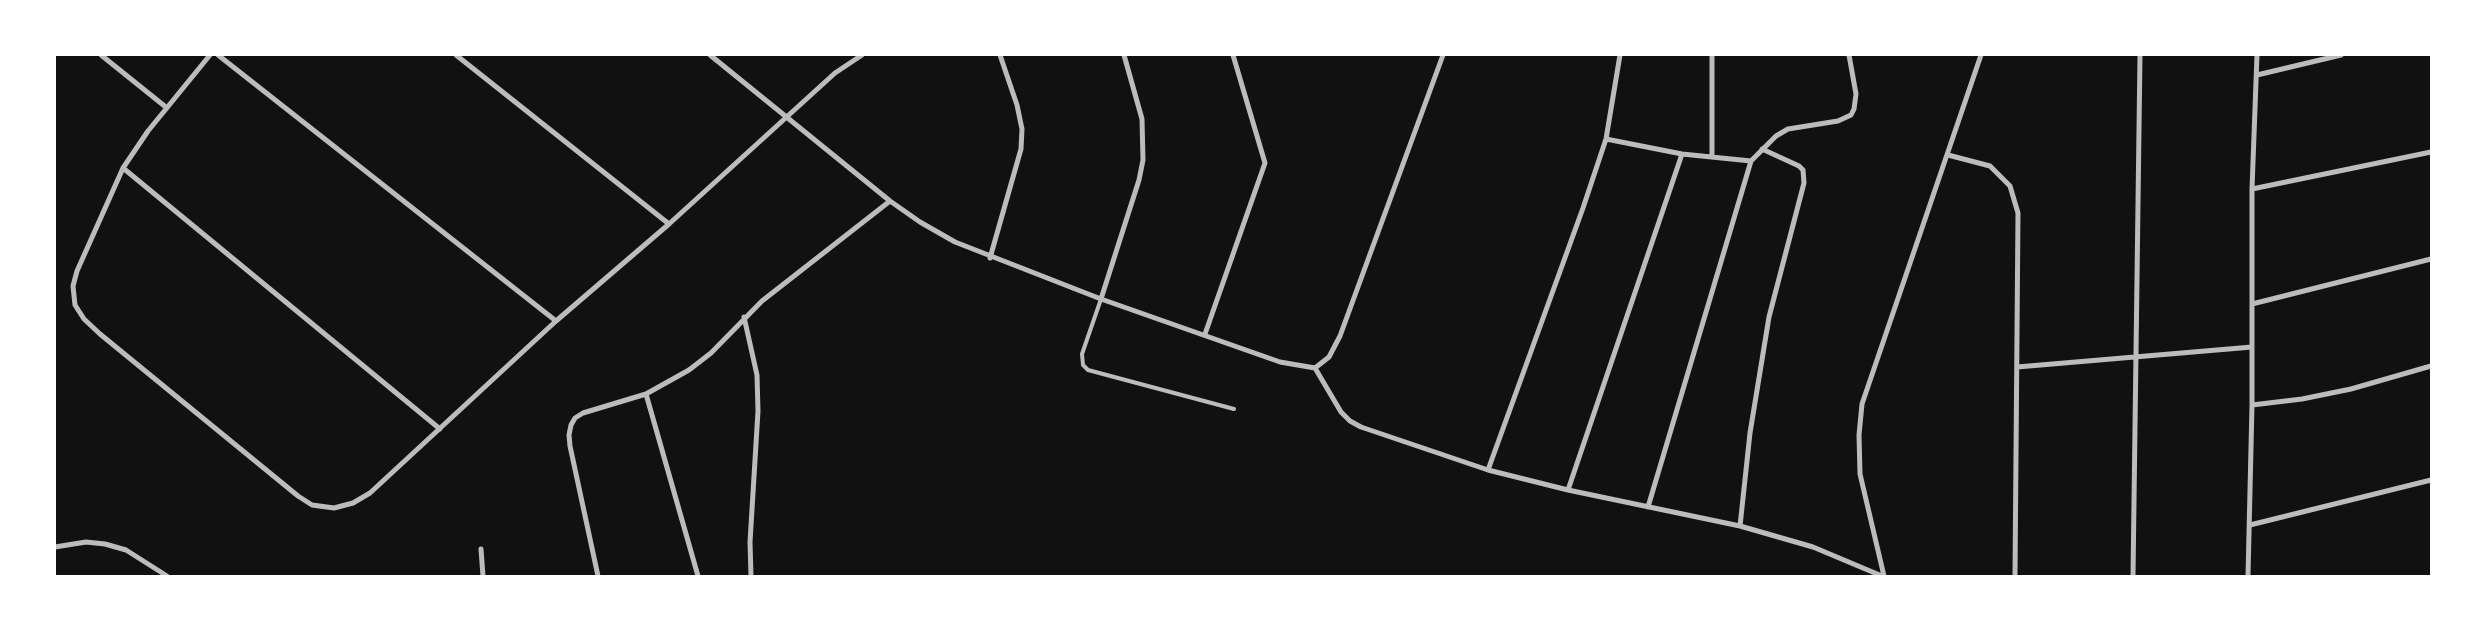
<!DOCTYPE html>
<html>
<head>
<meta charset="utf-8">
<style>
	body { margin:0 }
	#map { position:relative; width:2486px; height:631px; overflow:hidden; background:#111; font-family:"Source Sans 3",sans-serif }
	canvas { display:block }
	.frame { position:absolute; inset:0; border:56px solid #fff; pointer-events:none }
</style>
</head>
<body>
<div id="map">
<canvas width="2486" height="631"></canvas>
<div class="frame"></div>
</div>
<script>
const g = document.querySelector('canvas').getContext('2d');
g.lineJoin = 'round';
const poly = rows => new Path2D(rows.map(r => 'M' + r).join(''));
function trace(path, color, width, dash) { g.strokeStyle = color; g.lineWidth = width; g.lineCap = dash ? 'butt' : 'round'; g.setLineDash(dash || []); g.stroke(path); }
trace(poly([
	[1101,299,1082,354,1083,365,1088,370,1234,409]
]), '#bcbcbc', 4);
trace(poly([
	[101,55,167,108],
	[210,55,148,131,123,168,77,271,73,286,75,305,84,319,100,334,298,496,312,505,334,508,353,503,370,493,556,321,669,224,835,73,862,55],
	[218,55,556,321],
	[456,55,669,224],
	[710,55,890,201,920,222,955,242,1101,299,1280,362,1315,368,1329,357,1340,336,1443,55],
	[1712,55,1712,157],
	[2257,75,2341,55],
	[1606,139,1682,154,1751,161],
	[1948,155,1990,166,2010,186,2018,213,2015,576],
	[123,168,440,429],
	[2252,189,2431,152],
	[990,258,1021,149,1022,129,1017,105,1000,55],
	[1101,299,1139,180,1143,160,1142,119,1124,55],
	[2252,304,2431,259],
	[744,317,757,375,758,411,750,542,751,576],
	[1205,334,1265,163,1233,55],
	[2017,367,2252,347],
	[1315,368,1341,412,1350,421,1361,427,1488,470,1568,490,1740,526,1813,547,1882,576],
	[646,394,698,576],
	[2252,405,2302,399,2351,389,2431,366],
	[1488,470,1583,208,1606,139,1620,55],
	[1568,490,1682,154],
	[1648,507,1751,161,1776,136,1788,129,1838,121,1851,115,1854,109,1856,94,1849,55],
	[2250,525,2431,480],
	[1740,526,1750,433,1769,317,1804,183,1803,170,1799,166,1762,149],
	[55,547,86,542,105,544,126,550,167,576],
	[481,549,483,576],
	[598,576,570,446,569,435,571,425,575,418,583,413,646,394,689,370,711,353,762,301,890,201],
	[1884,576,1860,474,1859,435,1862,404,1981,55],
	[2133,576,2140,55],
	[2248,576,2252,405,2252,189,2257,55]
]), '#bcbcbc', 5);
</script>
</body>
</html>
